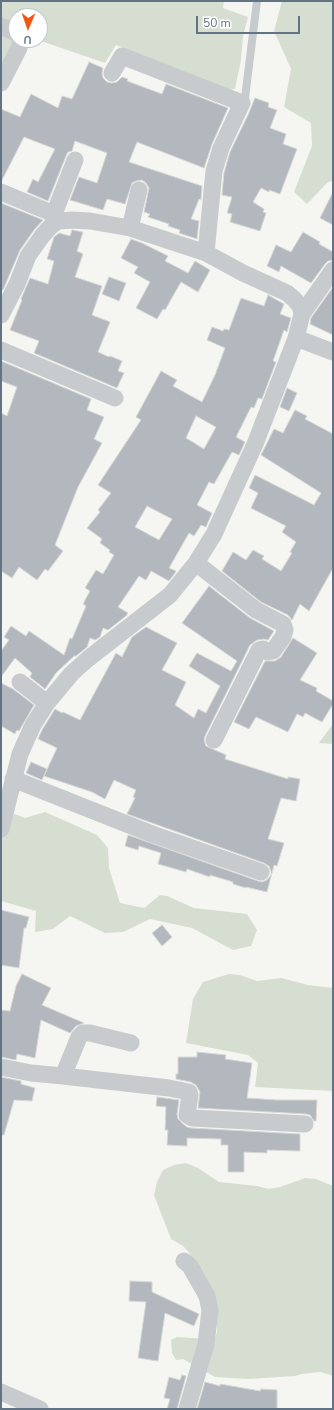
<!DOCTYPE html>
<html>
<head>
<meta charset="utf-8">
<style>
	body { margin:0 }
	#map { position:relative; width:334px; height:1410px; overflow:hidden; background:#f5f6f1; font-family:"Nunito Sans",sans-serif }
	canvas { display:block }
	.frame { position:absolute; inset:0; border:2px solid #627385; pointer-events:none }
	.north { position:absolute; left:8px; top:8px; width:40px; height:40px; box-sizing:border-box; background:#fff; border:1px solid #c0c7ce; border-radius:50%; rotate:182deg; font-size:11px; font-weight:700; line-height:16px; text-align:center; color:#627385 }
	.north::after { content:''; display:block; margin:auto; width:14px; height:18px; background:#f45614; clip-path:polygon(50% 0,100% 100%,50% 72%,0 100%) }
	.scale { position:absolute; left:196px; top:16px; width:104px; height:18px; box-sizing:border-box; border:2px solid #627385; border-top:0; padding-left:5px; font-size:12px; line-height:14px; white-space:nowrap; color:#627385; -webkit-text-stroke:3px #fff; paint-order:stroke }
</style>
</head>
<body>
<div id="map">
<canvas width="334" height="1410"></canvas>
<div class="frame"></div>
<div class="north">U</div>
<div class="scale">50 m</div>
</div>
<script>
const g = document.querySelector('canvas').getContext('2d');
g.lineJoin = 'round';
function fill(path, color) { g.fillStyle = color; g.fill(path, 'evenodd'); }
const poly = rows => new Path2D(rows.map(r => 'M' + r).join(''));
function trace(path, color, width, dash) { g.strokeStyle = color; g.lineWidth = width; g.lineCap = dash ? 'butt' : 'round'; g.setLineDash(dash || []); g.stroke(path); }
fill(poly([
	[1,1,224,1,223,8,248,17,243,36,241,60,235,89,226,90,116,45,105,63,38,40,40,40,40,16,16,16,16,40,12,43,1,69],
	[282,1,333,1,333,181,328,182,307,204,294,192,312,146,311,123,284,107,291,69,274,31],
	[333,724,333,744,319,743],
	[1,809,25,818,45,812,97,835,108,848,109,868,120,903,144,908,160,895,167,896,194,908,247,914,257,930,251,946,233,950,192,928,150,919,123,932,105,933,70,916,53,929,35,932,36,911,1,901],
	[229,974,240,975,257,981,281,978,308,985,333,988,333,1091,255,1087,258,1063,248,1055,186,1043,193,999,203,982],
	[186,1163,198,1168,219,1182,257,1186,269,1189,280,1187,305,1178,316,1179,333,1186,333,1376,321,1372,301,1374,295,1376,248,1379,215,1377,183,1359,176,1360,172,1353,171,1340,177,1337,208,1339,215,1338,217,1332,216,1308,207,1282,188,1251,183,1246,171,1239,154,1195,157,1182,163,1170,174,1165]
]), '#d6ded2');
const building = poly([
	[89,62,103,68,102,73,103,78,107,82,112,83,117,82,122,77,128,79,127,81,162,94,166,84,228,108,212,144,204,168,137,142,129,162,202,186,201,200,199,199,191,219,199,221,197,239,179,233,180,230,168,226,169,224,148,217,150,214,144,212,149,188,146,183,142,180,136,181,132,183,125,204,107,199,103,210,70,200,79,177,97,183,107,153,75,141,72,151,68,152,66,156,48,201,27,192,33,179,38,182,55,149,24,137,1,182,1,109,20,117,31,94,58,108,62,96,72,99,89,62],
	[255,98,269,103,268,107,277,110,270,128,286,134,283,144,297,149,280,194,269,190,269,192,261,188,253,202,264,209,263,212,266,213,260,231,230,222,232,214,227,213,232,197,222,195,224,173,230,152,248,115,255,98],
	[333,192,333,225,320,218,333,192],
	[1,203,43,220,34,230,20,250,3,290,1,289,1,203],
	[72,230,83,232,77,251,83,254,75,277,102,286,92,315,110,322,98,352,109,357,110,356,122,361,118,371,124,373,117,388,34,353,39,341,10,330,22,300,21,299,30,278,48,284,54,261,47,259,54,237,59,233,70,236,72,230],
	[303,232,320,242,319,244,333,252,333,260,328,261,325,264,311,283,281,266,279,272,267,266,276,245,291,252,303,232],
	[131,239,142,243,168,256,165,261,188,273,195,261,210,270,198,292,181,282,165,310,163,309,157,319,136,308,150,282,134,273,138,267,121,258,131,239],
	[109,277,126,283,119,301,102,294,109,277],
	[333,287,333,335,310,324,311,318,333,287],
	[268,295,284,304,280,314,291,318,287,332,284,330,273,361,276,362,262,399,258,398,254,408,251,407,236,437,245,442,239,455,232,452,214,484,209,482,197,505,212,513,206,527,201,525,194,536,189,533,169,568,176,571,175,573,169,581,151,571,146,580,139,576,118,607,128,613,126,616,108,630,103,628,100,637,95,640,90,638,87,647,76,656,74,656,56,673,45,689,30,677,32,673,15,658,1,677,1,651,9,640,4,637,11,626,26,636,29,631,64,655,70,638,72,639,86,606,83,604,90,591,85,588,96,570,103,574,114,555,109,552,110,550,100,543,102,539,87,528,100,512,98,510,111,493,98,485,141,420,136,417,161,371,177,380,173,386,202,402,215,375,225,348,207,340,212,327,223,331,224,329,229,330,241,298,264,306,268,295],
	[196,416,216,427,204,449,186,438,196,416],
	[147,506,172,519,159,540,135,527,147,506],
	[1,361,91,399,87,410,104,417,94,439,102,443,78,487,55,545,63,551,48,571,45,569,37,580,19,567,12,578,1,571,1,413,7,416,17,387,1,381,1,361],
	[287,388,297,393,289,411,280,407,287,388],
	[295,410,307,416,305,419,333,434,333,568,309,611,300,604,292,620,288,615,261,602,222,571,233,552,246,560,253,550,264,556,262,559,281,571,292,553,290,552,296,542,282,532,286,526,251,508,258,493,249,488,255,475,314,505,321,493,261,455,274,429,283,433,295,410],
	[209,586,250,618,274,631,268,640,264,639,257,640,250,645,205,736,204,740,206,746,226,755,225,759,288,779,288,777,300,779,296,801,281,798,268,839,284,843,277,866,274,865,267,892,246,887,246,888,233,884,233,882,210,875,210,877,187,869,186,872,158,864,161,853,139,846,138,850,125,846,128,835,258,881,262,882,267,880,271,875,271,871,269,866,264,863,127,814,135,798,133,797,136,790,114,780,105,799,92,792,44,776,57,748,38,739,42,730,55,709,62,713,63,712,80,720,116,653,122,657,132,637,146,627,177,643,162,670,186,682,175,705,194,718,198,709,206,713,220,686,189,666,197,653,231,671,237,661,182,623,209,586],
	[293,638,317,653,300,680,317,688,316,691,333,701,333,704,322,722,305,713,303,717,297,714,288,732,256,717,249,729,234,722,265,661,275,661,281,657,293,638],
	[1,683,13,689,34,705,19,731,17,730,15,734,1,726,1,683],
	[31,762,47,769,42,780,26,773,31,762],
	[1,910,29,917,26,928,24,928,19,968,1,965,1,910],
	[162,925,172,937,162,946,152,933,162,925],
	[22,974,51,988,42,1005,84,1023,76,1026,70,1033,41,1020,35,1058,17,1054,16,1060,1,1057,1,1010,10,1011,16,986,22,974],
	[197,1052,226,1055,225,1059,252,1063,247,1098,277,1100,317,1100,316,1121,314,1121,310,1115,306,1114,198,1108,200,1092,196,1085,191,1082,176,1079,176,1074,178,1074,178,1057,197,1057,197,1052],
	[1,1077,21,1081,21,1084,35,1088,32,1101,14,1100,4,1135,1,1135,1,1077],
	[157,1097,179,1100,177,1114,178,1119,182,1123,187,1127,191,1128,300,1134,300,1151,267,1150,267,1153,244,1152,244,1172,228,1172,228,1145,221,1145,221,1139,187,1138,187,1146,167,1145,168,1130,165,1130,166,1107,156,1106,157,1097],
	[130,1281,152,1282,152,1292,199,1314,194,1326,165,1313,158,1361,138,1358,146,1302,129,1301,130,1281],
	[182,1375,186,1376,177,1409,167,1409,170,1399,164,1398,169,1377,180,1380,182,1375],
	[205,1382,220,1386,220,1384,260,1391,261,1389,277,1390,277,1409,197,1409,205,1382]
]);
fill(building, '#b2b8be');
trace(building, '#d7d7d4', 1);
trace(poly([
	[242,103,245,98,257,1]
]), '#c8cbce', 8);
trace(poly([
	[1,26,16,33],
	[112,73,122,56,242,103,221,148,214,171,206,253],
	[1,83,19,48,21,40],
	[1,192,54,214,58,221],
	[54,214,75,160],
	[130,228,139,190],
	[302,314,333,270],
	[1,315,17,284,28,256,42,236,51,226,58,221,72,220,90,221,130,228,206,253,243,273,287,293,294,299,300,306,302,314,296,338,255,444,214,534,196,563,170,595,89,658,72,673,47,703,33,725,20,754,1,829],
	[296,338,333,352],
	[1,350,115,398],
	[196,563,256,610,283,624,285,630,283,637,273,651,268,652,263,649,259,650,214,740],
	[20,682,47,703],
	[13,779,152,834,261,872],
	[1,1067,31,1073,63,1076,79,1037,83,1033,90,1033,131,1043],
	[63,1076,169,1088,189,1092,190,1095,187,1115,192,1118,305,1124],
	[184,1261,190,1266,207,1296,210,1310,206,1344,187,1409],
	[1,1392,40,1409]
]), '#c8cbce', 17);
</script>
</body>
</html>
